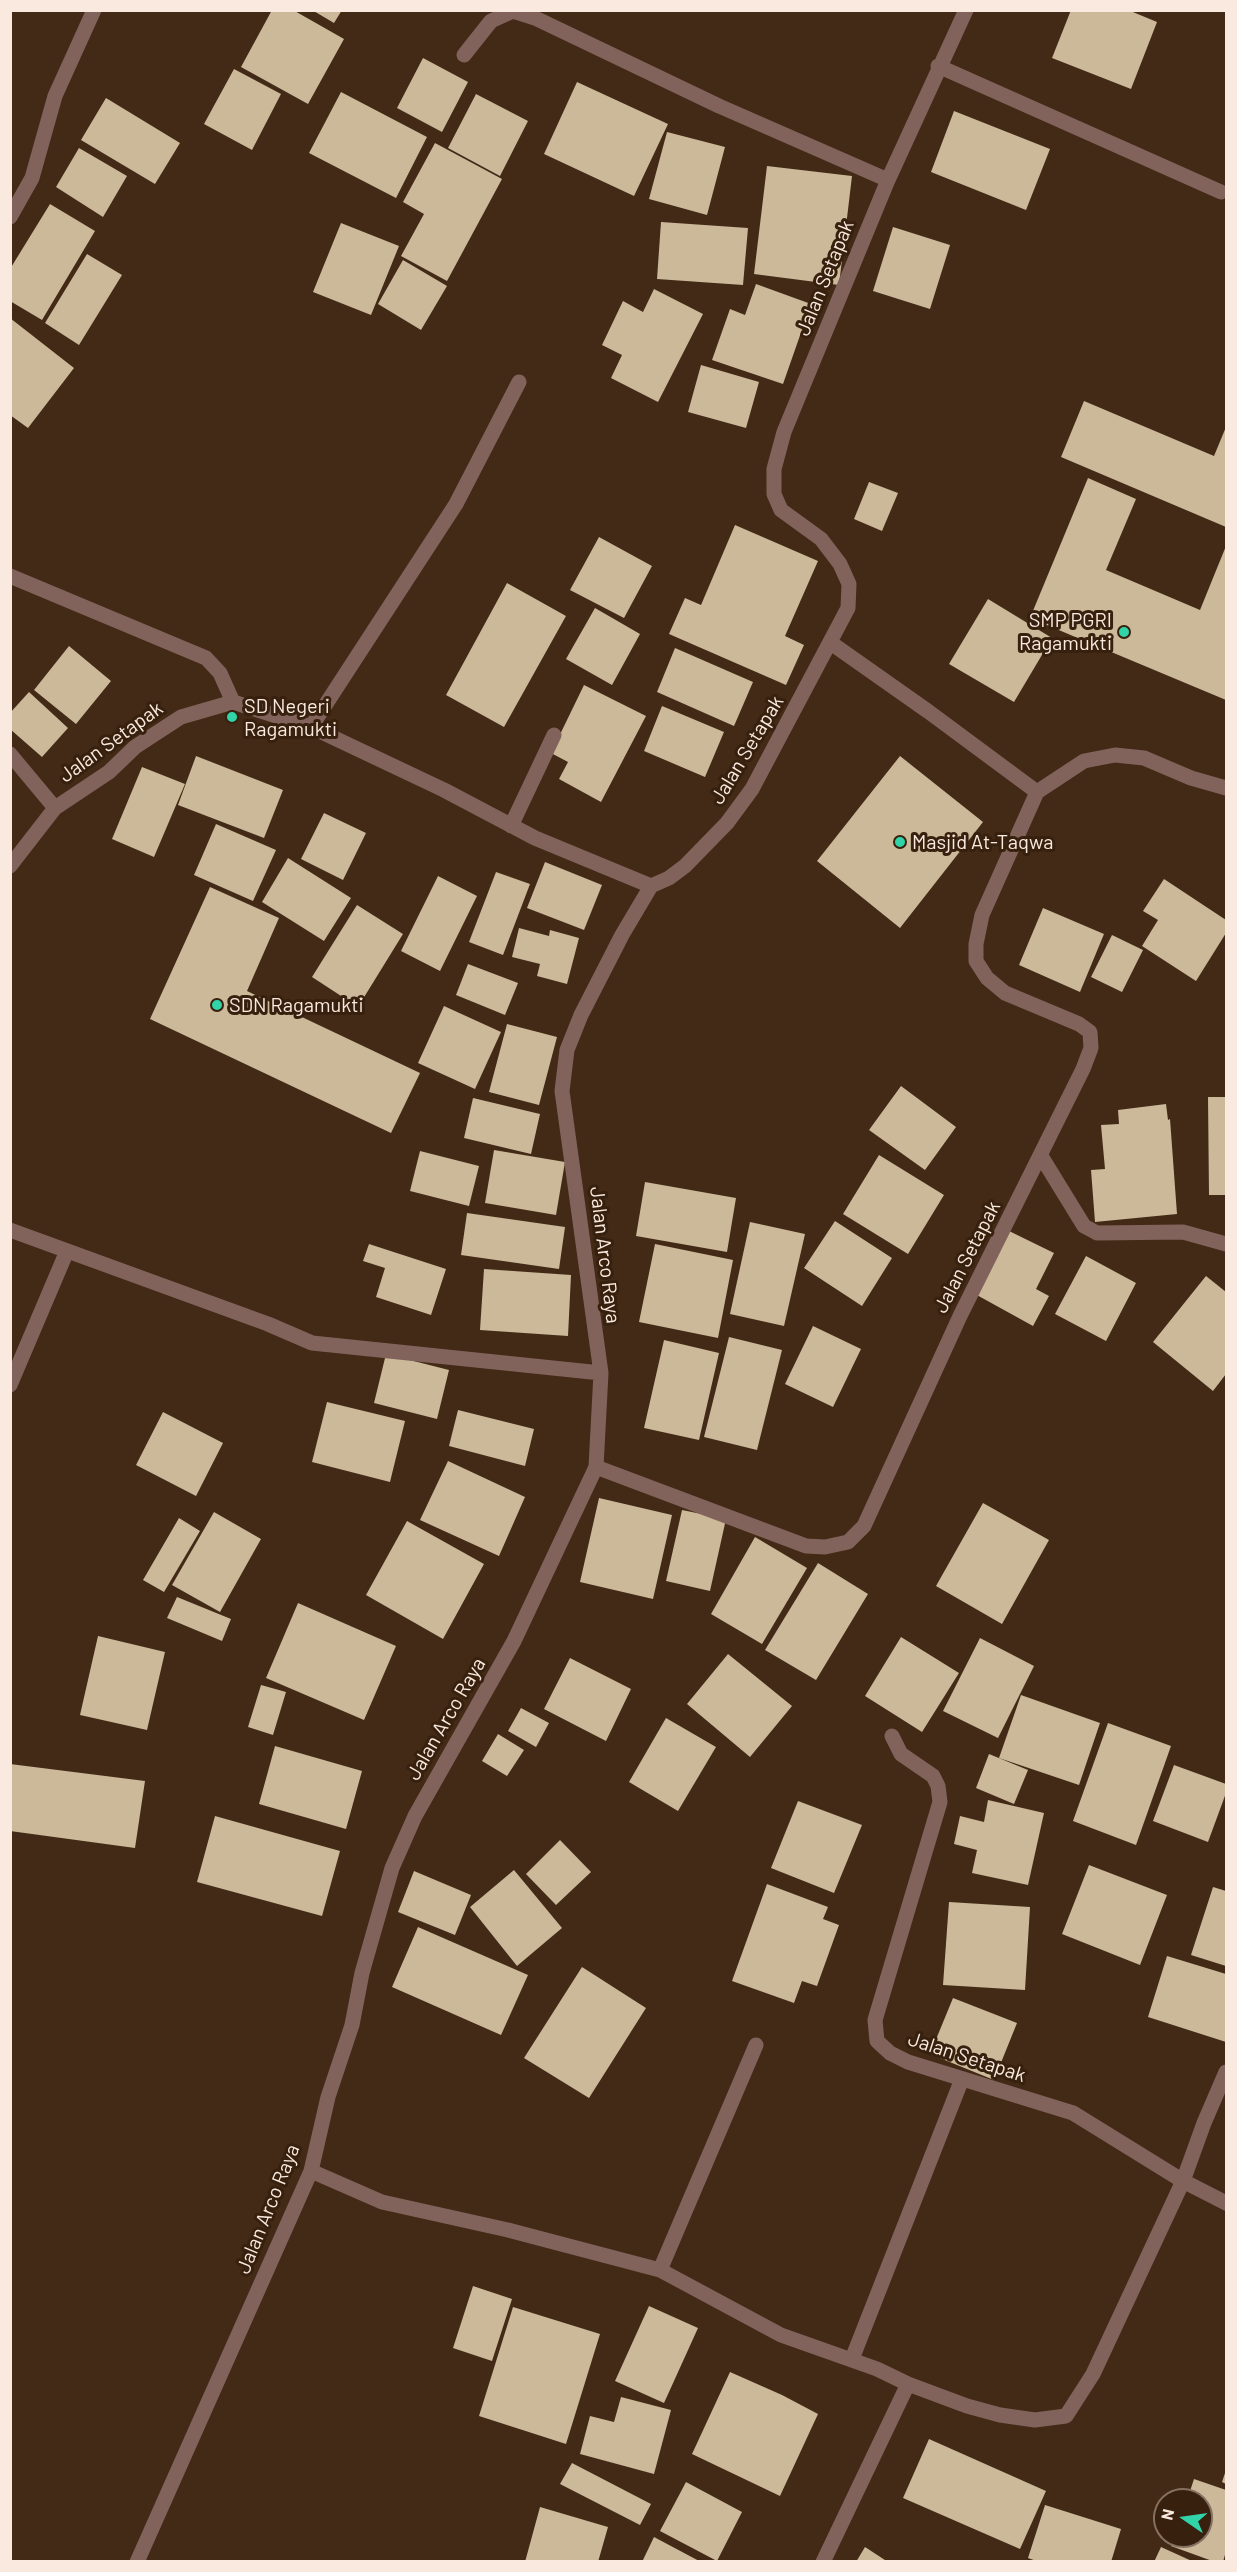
<!DOCTYPE html>
<html>
<head>
<meta charset="utf-8">
<style>
	body { margin:0 }
	#map { position:relative; width:1237px; height:2572px; overflow:hidden; background:#422a17; font-family:Barlow,sans-serif }
	canvas { display:block }
	.frame { position:absolute; inset:0; border:12px solid #f9e9de; pointer-events:none }
	.north { position:absolute; left:1153px; top:2488px; width:60px; height:60px; box-sizing:border-box; background:#37200d; border:2px solid #857061; border-radius:50%; rotate:283deg; font-size:16px; font-weight:700; line-height:24px; text-align:center; color:#f9e9de }
	.north::after { content:''; display:block; margin:auto; width:21px; height:27px; background:#31d4a9; clip-path:polygon(50% 0,100% 100%,50% 72%,0 100%) }
</style>
</head>
<body>
<div id="map">
<canvas width="1237" height="2572"></canvas>
<div class="frame"></div>
<div class="north">N</div>
</div>
<script>
const g = document.querySelector('canvas').getContext('2d');
g.lineJoin = 'round';
function fill(path, color) { g.fillStyle = color; g.fill(path, 'evenodd'); }
const poly = rows => new Path2D(rows.map(r => 'M' + r).join(''));
function trace(path, color, width, dash) { g.strokeStyle = color; g.lineWidth = width; g.lineCap = dash ? 'butt' : 'round'; g.setLineDash(dash || []); g.stroke(path); }
function label(font, color, halo, rows, align = 'center') {
  g.font = font + ' Barlow,sans-serif'; g.lineWidth = 6; g.setLineDash([]); g.textBaseline = 'middle'; g.strokeStyle = halo; g.fillStyle = color; for (const [text, x, y, turn = 0] of rows) {
    g.save(); g.translate(x, y); g.rotate((+turn || 0) * Math.PI / 180); g.textAlign = isNaN(turn) ? turn : align; if (halo) g.strokeText(text, 0, 0); g.fillText(text, 0, 0); g.restore();
  }
}
fill(poly([
	[272,10,293,10,344,39,308,104,241,67],
	[312,10,342,10,334,23],
	[1071,10,1128,10,1157,22,1131,89,1052,58],
	[423,58,468,82,442,132,397,108],
	[234,69,281,94,252,150,204,124],
	[577,82,668,124,634,196,544,154],
	[341,92,427,137,396,198,309,153],
	[476,94,528,121,500,176,448,148],
	[106,98,180,143,155,184,81,140],
	[954,111,1050,149,1026,210,931,172],
	[667,132,725,147,707,215,649,199],
	[435,143,502,179,447,281,401,256,424,214,403,202],
	[79,148,127,176,103,217,56,187],
	[767,166,852,176,839,285,754,274],
	[50,204,95,231,42,320,10,301,10,269],
	[661,222,748,228,743,285,657,279],
	[341,223,399,246,371,315,313,292],
	[893,227,950,245,930,309,873,291],
	[87,254,122,275,79,345,45,323],
	[403,260,447,286,421,330,378,304],
	[756,284,811,304,783,384,712,360,730,309,745,315],
	[654,289,703,314,658,402,611,378,622,355,602,345,623,301,643,312],
	[10,318,74,368,28,428,10,415],
	[701,365,759,382,746,428,688,412],
	[1084,401,1214,456,1226,427,1226,527,1061,457],
	[1088,478,1136,499,1106,570,1200,610,1226,546,1226,700,1030,618],
	[869,482,898,493,882,531,854,519],
	[735,525,818,561,785,636,804,645,786,685,669,634,685,598,701,605],
	[599,537,652,566,624,618,570,590],
	[507,583,566,616,504,727,446,695],
	[988,599,1052,638,1014,702,949,664],
	[595,608,640,634,612,685,566,659],
	[69,646,111,681,76,724,34,690],
	[675,648,753,682,734,726,657,692],
	[584,685,646,716,601,802,559,779,568,762,551,753],
	[29,692,68,728,42,757,10,729,10,713],
	[662,706,724,732,705,777,644,751],
	[196,756,283,790,264,838,178,805],
	[900,756,983,822,900,928,817,861],
	[142,767,185,784,154,857,112,839],
	[324,813,366,833,343,880,301,859],
	[216,824,276,850,253,901,194,875],
	[288,858,351,898,324,941,262,902],
	[545,862,602,885,584,930,527,908],
	[496,872,530,884,503,955,469,942],
	[438,876,477,896,440,971,401,951],
	[1164,879,1226,920,1226,933,1196,981,1142,946,1158,920,1143,911],
	[210,887,279,918,247,991,420,1073,391,1133,150,1019],
	[357,905,403,934,358,1007,312,977],
	[1043,908,1104,934,1080,992,1019,965],
	[519,928,549,936,550,930,579,938,567,984,537,976,540,964,512,957],
	[1112,935,1143,950,1122,992,1091,977],
	[468,964,518,983,505,1015,456,995],
	[444,1006,501,1032,475,1089,418,1063],
	[507,1024,557,1037,539,1105,489,1092],
	[901,1086,956,1127,925,1170,869,1130],
	[1208,1097,1226,1097,1226,1195,1209,1195],
	[473,1098,540,1114,531,1154,464,1138],
	[1166,1104,1168,1120,1170,1119,1177,1214,1095,1222,1091,1170,1105,1169,1101,1125,1119,1124,1118,1110],
	[494,1150,565,1162,556,1215,485,1203],
	[420,1151,479,1166,469,1206,410,1191],
	[879,1155,944,1195,908,1254,843,1214],
	[645,1182,736,1198,727,1252,636,1236],
	[467,1213,565,1227,559,1269,461,1255],
	[835,1221,892,1258,862,1306,804,1268],
	[750,1222,805,1234,784,1326,730,1314],
	[1007,1230,1054,1253,1036,1289,1049,1296,1033,1326,975,1294],
	[369,1244,446,1269,431,1315,376,1297,385,1268,363,1261],
	[655,1244,733,1260,718,1338,639,1322],
	[1086,1256,1136,1283,1106,1341,1055,1314],
	[484,1269,571,1275,568,1336,480,1330],
	[1206,1276,1226,1292,1226,1374,1213,1391,1153,1342],
	[813,1326,861,1349,833,1407,785,1384],
	[729,1337,782,1350,757,1450,704,1437],
	[664,1340,719,1353,699,1440,644,1428],
	[386,1354,449,1370,437,1419,374,1403],
	[327,1402,405,1421,390,1482,312,1462],
	[458,1410,534,1429,525,1466,449,1446],
	[163,1412,223,1443,196,1496,136,1465],
	[448,1461,525,1497,499,1556,420,1520],
	[599,1498,672,1515,653,1599,580,1582],
	[983,1503,1049,1540,1002,1624,936,1586],
	[682,1510,726,1519,710,1591,666,1581],
	[214,1512,261,1539,220,1612,172,1585],
	[179,1518,200,1531,164,1592,143,1580],
	[407,1521,484,1564,443,1639,366,1595],
	[755,1537,807,1568,762,1644,711,1614],
	[818,1563,868,1594,816,1680,765,1650],
	[177,1597,231,1619,222,1641,167,1618],
	[298,1603,396,1646,364,1720,266,1678],
	[98,1636,165,1652,147,1730,80,1715],
	[901,1637,959,1673,922,1732,865,1696],
	[980,1638,1034,1666,998,1738,943,1711],
	[728,1654,792,1706,750,1757,687,1704],
	[570,1658,631,1689,606,1741,544,1709],
	[261,1685,286,1692,273,1735,248,1727],
	[1021,1695,1100,1723,1079,1785,999,1758],
	[521,1708,549,1723,536,1747,508,1731],
	[666,1718,716,1747,678,1811,629,1782],
	[1108,1723,1171,1746,1136,1845,1073,1821],
	[498,1734,524,1750,507,1776,482,1761],
	[275,1746,362,1771,346,1829,259,1804],
	[989,1754,1028,1770,1014,1804,976,1788],
	[10,1764,145,1781,135,1848,10,1831],
	[1174,1765,1226,1784,1226,1793,1208,1842,1153,1821],
	[988,1800,1044,1813,1028,1885,972,1873,977,1850,954,1844,960,1816,984,1822],
	[798,1801,862,1825,834,1893,771,1868],
	[215,1816,340,1851,322,1916,197,1882],
	[560,1840,591,1872,556,1905,526,1874],
	[1089,1865,1167,1895,1140,1965,1062,1934],
	[514,1870,562,1928,517,1966,470,1907],
	[414,1871,471,1895,455,1935,398,1912],
	[767,1884,828,1907,823,1919,839,1925,817,1986,802,1981,794,2003,732,1981],
	[1213,1887,1226,1891,1226,1966,1191,1955],
	[949,1902,1030,1907,1025,1990,943,1985],
	[418,1927,528,1975,501,2035,392,1987],
	[1167,1956,1226,1974,1226,2042,1148,2017],
	[582,1967,646,2008,589,2098,524,2058],
	[953,1998,1017,2023,994,2080,930,2054],
	[473,2286,512,2299,492,2361,453,2348],
	[649,2306,698,2328,664,2403,615,2381],
	[513,2307,600,2334,566,2444,479,2416],
	[730,2372,782,2395,818,2414,780,2496,692,2454],
	[621,2397,671,2410,654,2474,580,2454,590,2416,614,2422],
	[929,2439,1046,2491,1020,2549,903,2498],
	[572,2463,651,2504,640,2525,560,2484],
	[1226,2470,1226,2484,1222,2482],
	[1194,2479,1226,2490,1226,2551,1223,2562,1215,2562,1171,2546,1174,2536,1201,2536,1201,2500,1187,2500],
	[686,2482,742,2512,717,2561,660,2531],
	[1045,2505,1121,2529,1111,2562,1039,2562,1028,2558],
	[540,2507,608,2527,598,2562,525,2562],
	[654,2537,701,2562,642,2562],
	[865,2547,888,2562,856,2562],
	[1161,2547,1194,2562,1154,2562]
]), '#cbb99a');
trace(poly([
	[464,55,491,21,513,11,535,18,719,106,888,180],
	[938,66,1221,192],
	[10,217,32,178,55,96,94,10],
	[10,576,206,658,220,673,233,702],
	[831,643,929,712,1037,792,1084,761,1115,755,1144,758,1191,778,1226,788],
	[311,727,456,504,519,382],
	[10,754,55,808],
	[511,826,554,735],
	[10,866,55,808,109,772,135,747,181,717,233,702,311,727,444,790,535,838,651,886,669,878,685,866,727,823,752,789,848,608,849,584,840,564,821,539,781,510,774,494,774,469,784,432,888,180,966,10],
	[1041,1156,1084,1226,1097,1233,1183,1232,1226,1244],
	[10,1230,268,1324,312,1343,601,1373],
	[10,1385,67,1251],
	[596,1467,806,1546,825,1547,848,1542,864,1526,960,1316,1083,1069,1091,1048,1090,1032,1079,1024,1005,993,987,978,976,961,976,944,982,915,1037,792],
	[892,1736,901,1754,933,1776,938,1786,940,1802,875,2020,877,2041,890,2053,908,2062,1073,2113,1183,2181,1226,2203],
	[311,2171,382,2202,508,2230,660,2270,781,2335,877,2369,908,2384,967,2406,1000,2415,1035,2420,1066,2416,1093,2374,1183,2181,1204,2123,1226,2072],
	[660,2270,756,2045],
	[852,2359,962,2079],
	[137,2562,311,2171,328,2097,352,2025,362,1973,392,1868,415,1816,514,1641,596,1467,601,1373,562,1091,567,1050,581,1015,622,935,651,886],
	[823,2562,908,2384]
]), '#82635b', 15);
for (const [x, y, r, color] of [
	[1124,632,6,"#31d4a9"],
	[232,717,6,"#31d4a9"],
	[900,842,6,"#31d4a9"],
	[217,1005,6,"#31d4a9"]
]) { const dot = new Path2D(); dot.arc(x, y, r, 0, 2 * Math.PI); g.fillStyle = color; g.fill(dot); trace(dot, '#37200d', 2); }
label('20px', '#f9e9de', '#37200d', [
	["Jalan Setapak",825,278,-68],
	["Jalan Setapak",111,742,-36],
	["Jalan Setapak",747,750,-59],
	["Jalan Arco Raya",605,1255,83],
	["Jalan Setapak",967,1257,-63],
	["Jalan Arco Raya",446,1719,-60],
	["Jalan Setapak",967,2057,18],
	["Jalan Arco Raya",268,2209,-68]
]);
label('20px', '#f9e9de', '#37200d', [
	["SMP PGRI",1112,620,"right"],
	["Ragamukti",1112,643,"right"],
	["SD Negeri",244,706],
	["Ragamukti",244,729],
	["Masjid At-Taqwa",912,842],
	["SDN Ragamukti",229,1005]
], 'left');
</script>
</body>
</html>
